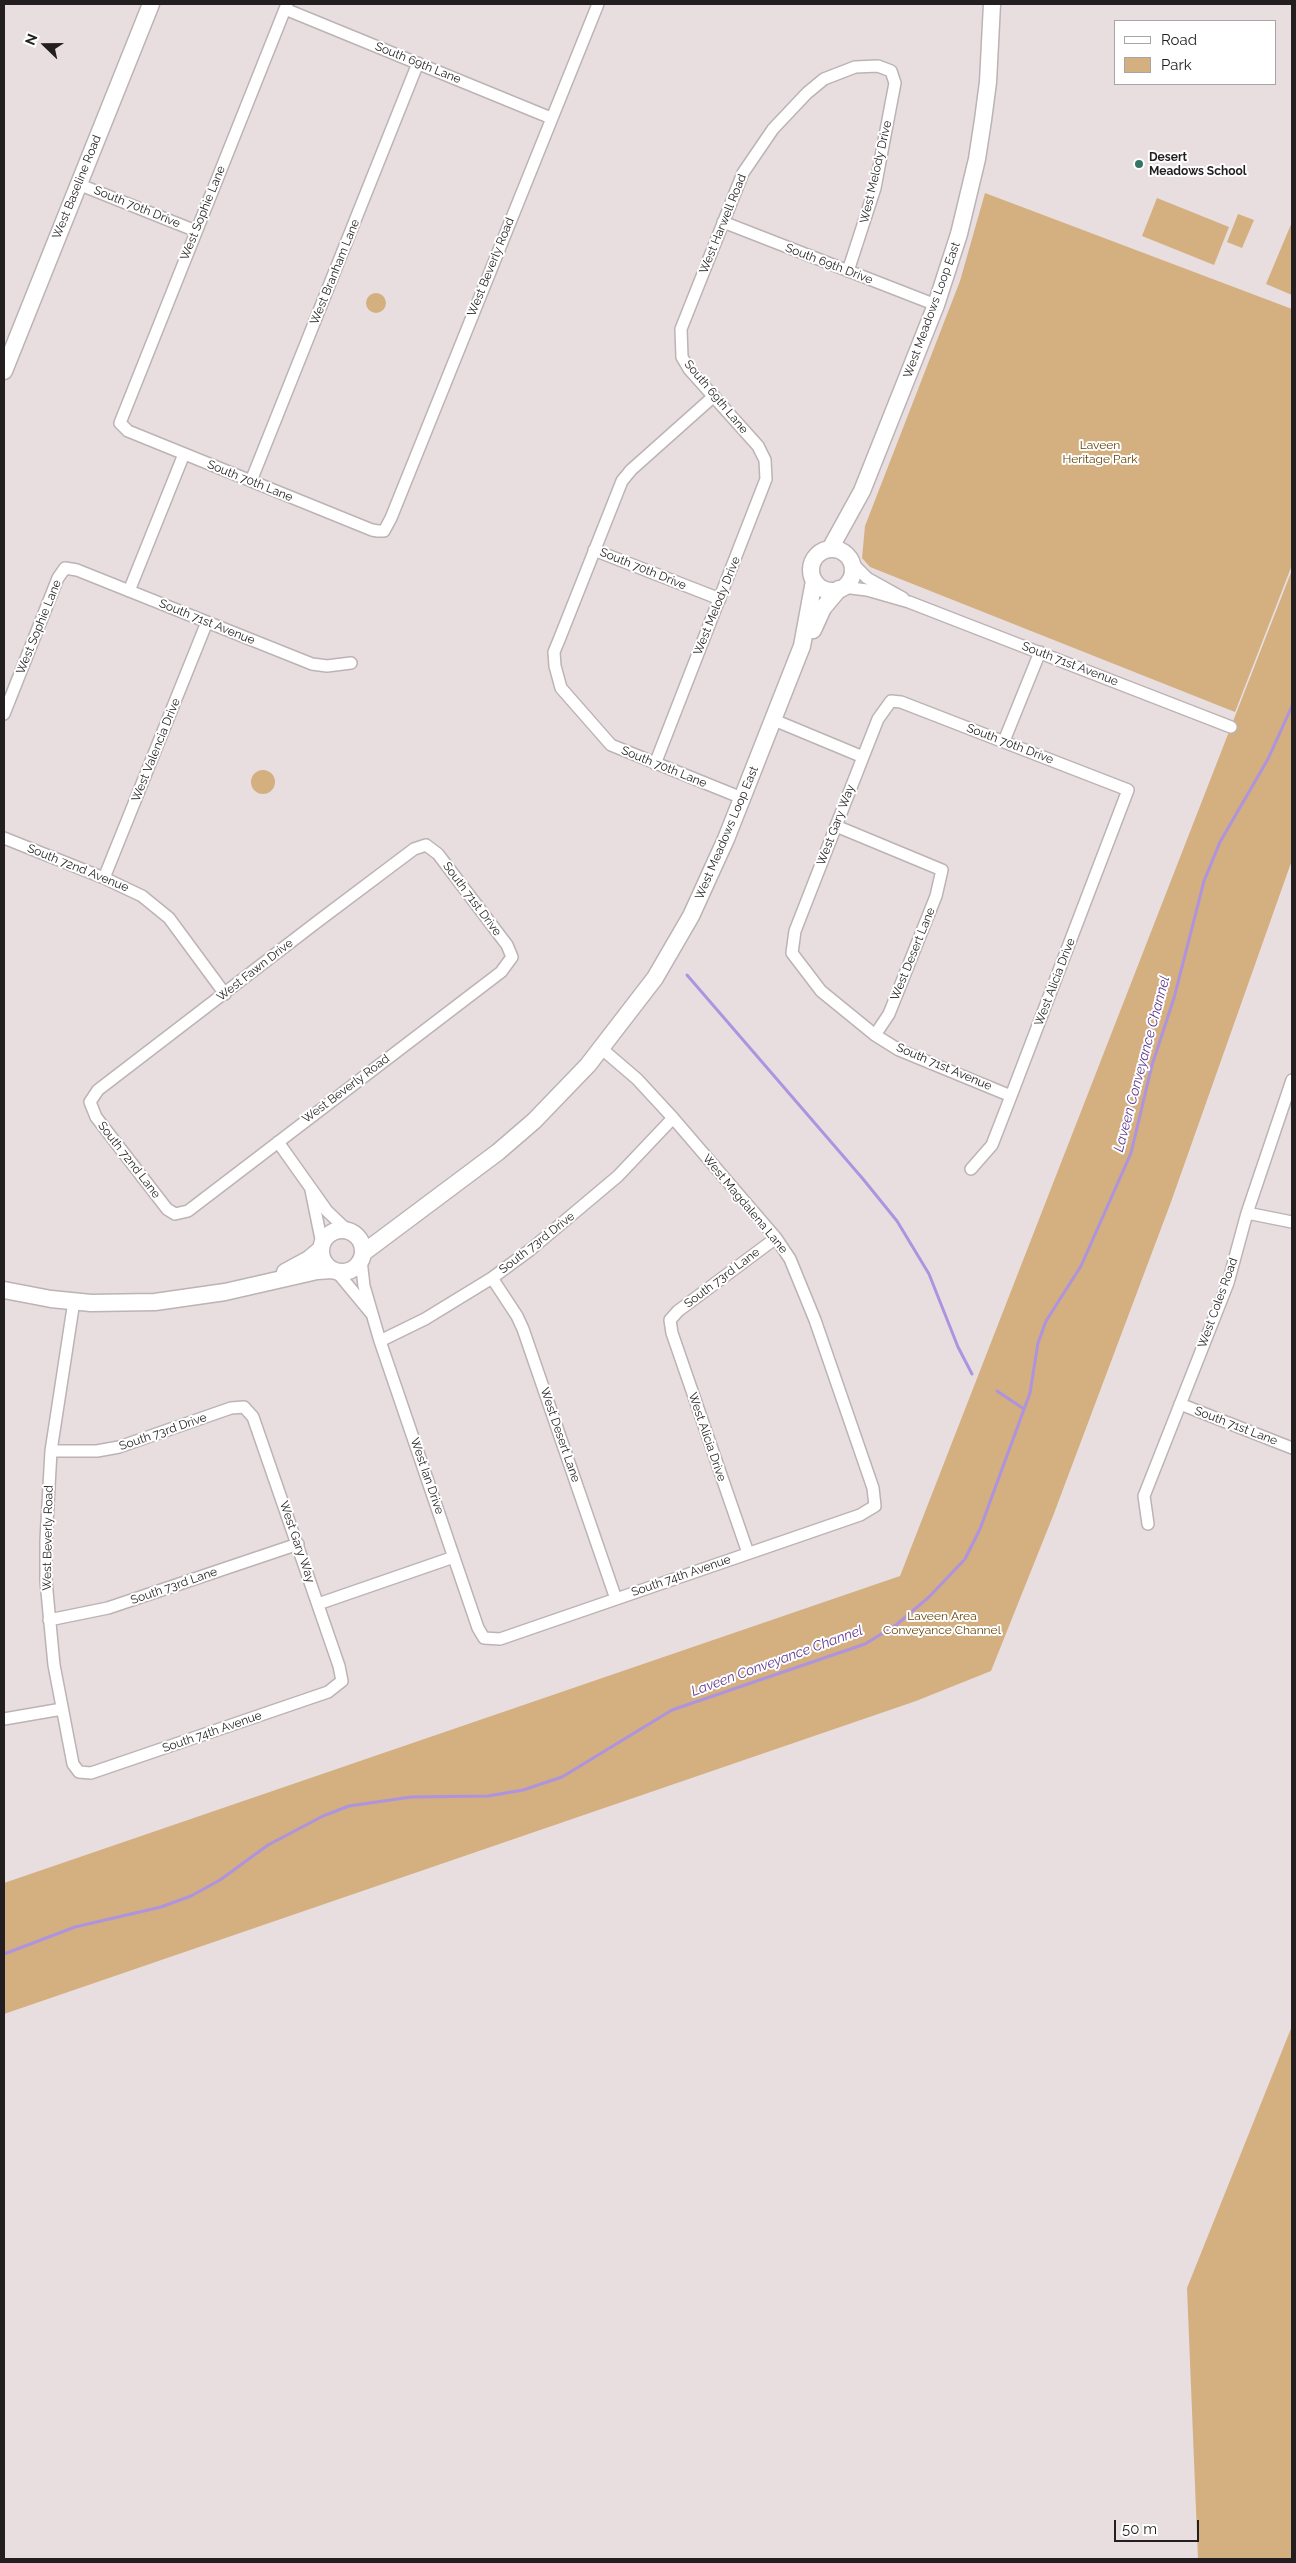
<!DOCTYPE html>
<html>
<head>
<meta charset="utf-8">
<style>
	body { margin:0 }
	#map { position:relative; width:1296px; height:2563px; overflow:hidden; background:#e8dee0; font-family:Raleway,sans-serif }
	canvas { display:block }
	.frame { position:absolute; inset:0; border:5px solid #231f20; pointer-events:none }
	.legend { position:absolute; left:1114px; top:20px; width:162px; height:65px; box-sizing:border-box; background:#fff; border:1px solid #a7a5a6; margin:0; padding:6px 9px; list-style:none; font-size:15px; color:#231f20 }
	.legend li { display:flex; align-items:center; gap:10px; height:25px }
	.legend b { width:25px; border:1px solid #a7a5a6 }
	.north { position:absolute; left:20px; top:20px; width:50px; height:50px; -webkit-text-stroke:4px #fff; paint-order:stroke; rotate:292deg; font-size:14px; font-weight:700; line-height:20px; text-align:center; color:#231f20 }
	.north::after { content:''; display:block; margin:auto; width:18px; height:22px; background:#231f20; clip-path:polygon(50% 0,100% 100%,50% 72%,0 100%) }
	.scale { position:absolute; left:1114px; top:2520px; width:85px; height:22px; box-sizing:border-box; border:2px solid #231f20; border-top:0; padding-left:6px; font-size:15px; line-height:18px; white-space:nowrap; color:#231f20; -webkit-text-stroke:4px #fff; paint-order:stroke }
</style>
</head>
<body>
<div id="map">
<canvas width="1296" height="2563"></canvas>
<div class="frame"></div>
<ul class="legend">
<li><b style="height:6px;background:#fff"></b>Road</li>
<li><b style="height:14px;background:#d4af7f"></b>Park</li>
</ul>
<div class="north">N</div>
<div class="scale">50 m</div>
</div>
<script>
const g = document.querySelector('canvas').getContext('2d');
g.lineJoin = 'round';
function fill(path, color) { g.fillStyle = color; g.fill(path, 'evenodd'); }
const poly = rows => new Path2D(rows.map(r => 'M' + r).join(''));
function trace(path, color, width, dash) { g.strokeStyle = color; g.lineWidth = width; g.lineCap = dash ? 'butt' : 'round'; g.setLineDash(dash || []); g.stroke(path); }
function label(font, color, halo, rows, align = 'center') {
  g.font = font + ' Raleway,sans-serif'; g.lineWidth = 4; g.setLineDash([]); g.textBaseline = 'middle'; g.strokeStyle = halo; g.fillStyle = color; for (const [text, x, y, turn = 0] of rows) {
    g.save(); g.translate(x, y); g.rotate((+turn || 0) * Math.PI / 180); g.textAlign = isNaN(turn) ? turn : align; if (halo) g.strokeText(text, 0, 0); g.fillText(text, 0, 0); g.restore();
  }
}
fill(poly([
	[985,193,1292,309,1292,565,1235,712,870,567,862,558,865,526,960,281],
	[1157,198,1229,227,1214,265,1142,236],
	[1238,214,1254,220,1242,248,1227,242],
	[1292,222,1292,295,1266,284],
	'366 303a10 10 0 1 1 20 0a10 10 0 1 1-20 0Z',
	[1292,570,1292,860,1171,1202,1053,1516,991,1671,916,1701,4,2014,4,1883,900,1576],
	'251 782a12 12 0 1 1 24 0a12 12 0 1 1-24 0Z',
	[1292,2026,1292,2559,1198,2559,1187,2288]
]), '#d4af7f');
trace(poly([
	[687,975,863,1179,897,1221,929,1274,958,1347,972,1374],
	[997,1391,1024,1409],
	[4,1954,75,1927,161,1907,191,1896,220,1880,268,1845,323,1816,349,1806,411,1797,488,1796,523,1790,562,1777,672,1710,865,1644,896,1625,929,1597,965,1559,980,1529,1030,1393,1038,1343,1046,1321,1081,1266,1131,1153,1152,1065,1174,998,1204,881,1220,842,1268,759,1292,706]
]), '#ae93df', 3);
const street = poly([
	[287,4,120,423,128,431,372,530,378,531,384,531,391,518,598,4],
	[285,9,551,118],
	[78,184,196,231],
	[723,222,936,305],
	[714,396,631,470,622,481,559,640,554,652,555,666,561,688,611,745,742,798],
	[251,481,418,63],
	[594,550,720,599],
	[851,562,867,578,903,598],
	[843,587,867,590,909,602,1231,727],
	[129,591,184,454],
	[4,714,58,578,65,568,77,570,312,664,327,666,351,663],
	[774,720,863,757],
	[1004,741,1040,652],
	[655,764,766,479,765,460,758,446,689,369,682,357,681,329,743,173,773,129,807,93,824,79,855,67,878,66,891,71,895,83,875,188,848,271],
	[836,826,942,870,936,896,889,1014,875,1035],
	[4,838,104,878,142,896,169,918,225,994],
	[426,845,438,854,507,945,512,957,501,972,188,1211,175,1214,167,1209,96,1117,90,1102,98,1090,317,922,414,849,426,845],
	[104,878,207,622],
	[278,1142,327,1211,349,1232],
	[971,1169,992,1145,1011,1096,1128,790,901,702,891,701,878,719,863,757,795,931,792,953,821,991,875,1035,899,1050,1011,1096],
	[311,1190,322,1244],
	[1247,1213,1292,1222],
	[361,1260,364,1286,380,1341,478,1628,484,1638,500,1639,860,1515,875,1506,873,1488,815,1320,790,1259,776,1238,673,1118,637,1079,602,1049],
	[337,1272,371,1313],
	[492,1278,517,1316,523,1329,616,1599],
	[380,1341,425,1319,492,1278,530,1250,618,1176,673,1118],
	[1180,1404,1292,1448],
	[51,1451,97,1451,119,1447,231,1408,244,1407,253,1417,339,1666,342,1681,328,1692,91,1773,79,1772,73,1764,54,1665,46,1581,46,1540,51,1451,74,1301],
	[1148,1524,1144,1496,1228,1283,1247,1213,1292,1080],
	[748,1553,672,1333,670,1320,678,1311,776,1238],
	[318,1604,454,1557],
	[49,1620,108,1608,298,1544],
	[4,1719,62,1709]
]);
const secondary = poly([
	[4,371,151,4],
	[830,549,862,491,936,305,959,234,977,159,983,120,988,82,992,4],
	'811 570a21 21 0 1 1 42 0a21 21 0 1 1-42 0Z',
	[813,630,823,608,839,589],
	'321 1251a21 21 0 1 1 42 0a21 21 0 1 1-42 0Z',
	[363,1253,498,1152,534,1121,588,1065,655,978,691,916,726,839,802,646,814,581],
	[285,1272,309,1259,321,1249],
	[4,1290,51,1299,91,1303,155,1302,225,1292,317,1271,332,1270]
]);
trace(street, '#bcb3b4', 14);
trace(secondary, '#bcb3b4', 19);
trace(street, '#fff', 11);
trace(secondary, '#fff', 16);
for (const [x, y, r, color] of [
	[1139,164,5,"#347464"]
]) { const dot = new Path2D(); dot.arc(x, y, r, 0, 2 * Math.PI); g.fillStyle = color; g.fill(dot); trace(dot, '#fff', 2); }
label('12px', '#231f20', '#fff', [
	["South 69th Lane",418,63,22],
	["West Melody Drive",876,172,-77],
	["West Baseline Road",77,187,-68],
	["South 70th Drive",137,207,22],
	["West Sophie Lane",203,213,-68],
	["West Harwell Road",723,224,-68],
	["South 69th Drive",829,264,21],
	["West Beverly Road",491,267,-68],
	["West Branham Lane",335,272,-68],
	["West Meadows Loop East",932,310,-70],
	["South 69th Lane",716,397,50],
	["South 70th Lane",250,481,22],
	["South 70th Drive",643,569,22],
	["West Melody Drive",717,606,-68],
	["South 71st Avenue",207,622,22],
	["West Sophie Lane",39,627,-68],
	["South 71st Avenue",1070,664,21],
	["South 70th Drive",1010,744,21],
	["West Valencia Drive",156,750,-68],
	["South 70th Lane",664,767,22],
	["West Gary Way",836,825,-69],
	["West Meadows Loop East",727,833,-67],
	["South 72nd Avenue",78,868,22],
	["South 71st Drive",472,899,53],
	["West Desert Lane",913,954,-68],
	["West Fawn Drive",255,970,-38],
	["West Alicia Drive",1055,982,-69],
	["South 71st Avenue",944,1067,23],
	["West Beverly Road",346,1089,-37],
	["South 72nd Lane",129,1160,52],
	["West Magdalena Lane",745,1204,50],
	["South 73rd Drive",537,1243,-38],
	["South 73rd Lane",722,1278,-37],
	["West Coles Road",1218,1303,-70],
	["South 71st Lane",1236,1426,21],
	["South 73rd Drive",163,1432,-19],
	["West Desert Lane",560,1435,71],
	["West Alicia Drive",707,1437,71],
	["West Ian Drive",427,1476,71],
	["West Beverly Road",48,1538,-89],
	["West Gary Way",297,1542,71],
	["South 74th Avenue",681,1576,-19],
	["South 73rd Lane",174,1586,-19],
	["South 74th Avenue",212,1732,-19]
]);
label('bold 12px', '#231f20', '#fff', [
	["Desert",1149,157],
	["Meadows School",1149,171]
], 'left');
label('12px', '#664306', '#fff', [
	["Laveen",1100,445],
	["Heritage Park",1100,459],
	["Laveen Area",942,1616],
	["Conveyance Channel",942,1630]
]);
label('italic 14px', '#5f3a92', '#fff', [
	["Laveen Conveyance Channel",1142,1064,-75],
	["Laveen Conveyance Channel",777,1661,-20]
]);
</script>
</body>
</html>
